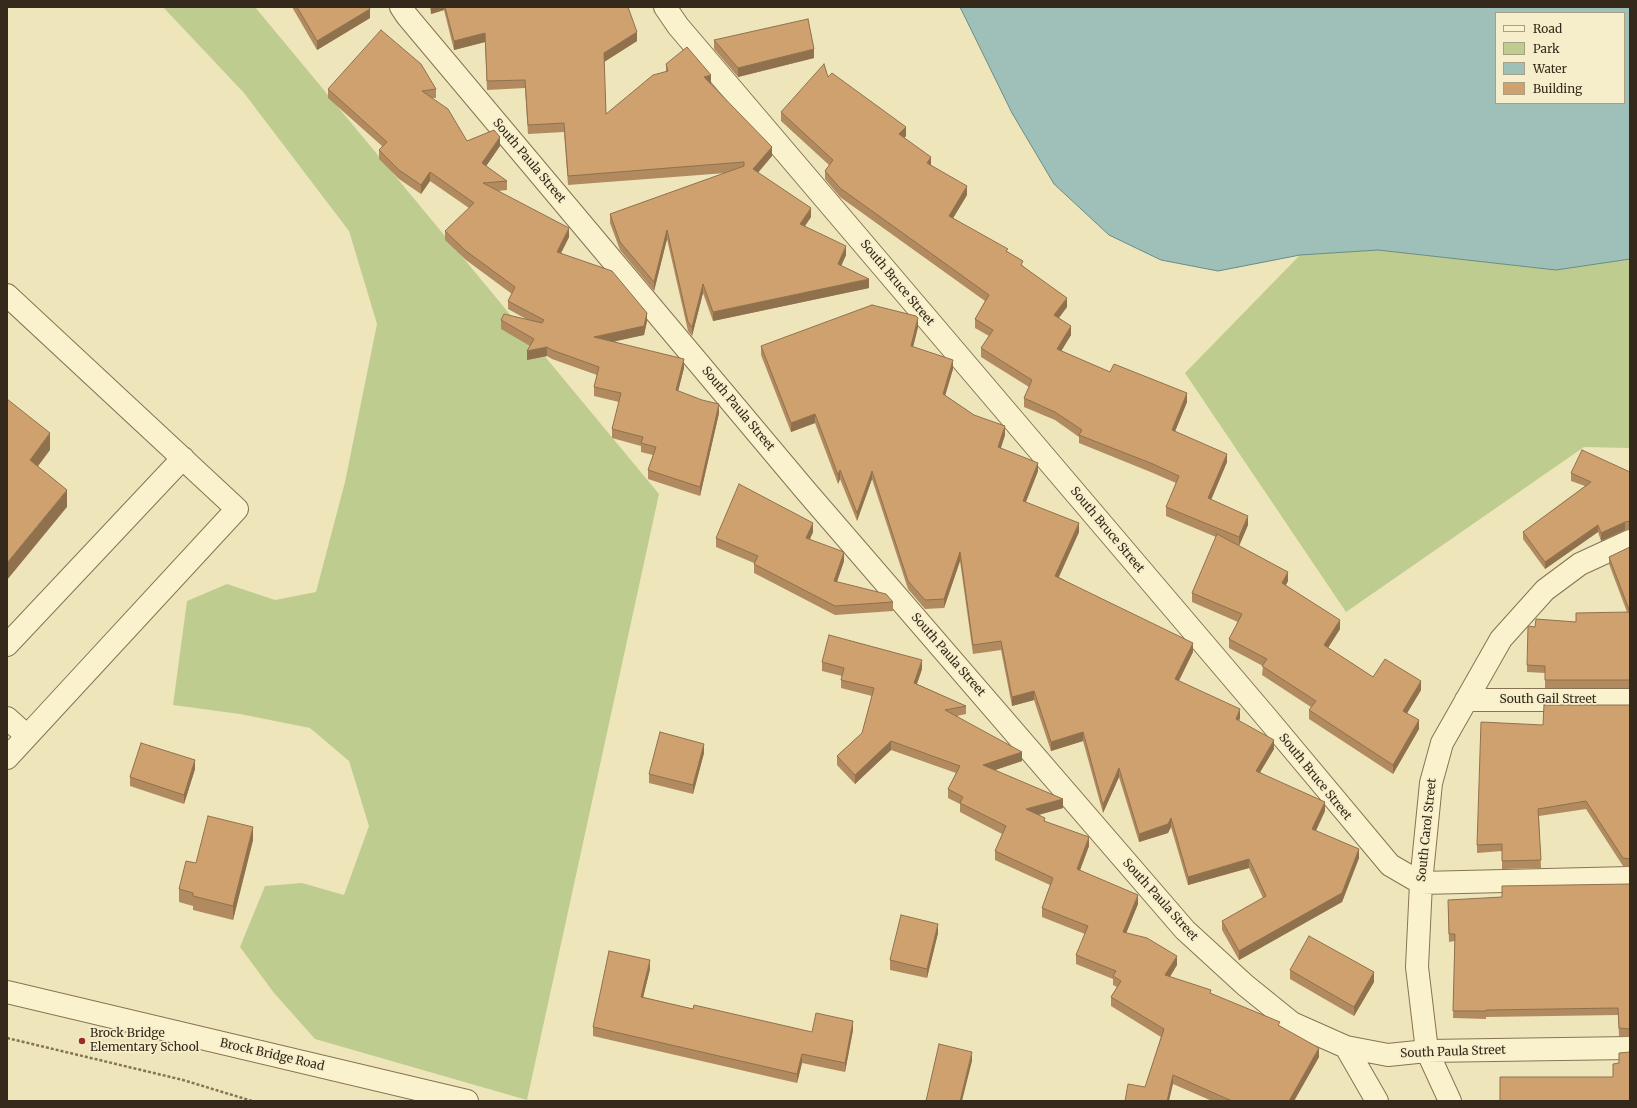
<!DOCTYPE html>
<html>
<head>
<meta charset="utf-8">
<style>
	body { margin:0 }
	#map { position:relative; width:1637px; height:1108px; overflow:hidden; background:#efe5ba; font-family:Merriweather,serif }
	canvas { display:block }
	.frame { position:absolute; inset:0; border:8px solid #34291a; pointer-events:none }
	.legend { position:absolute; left:1495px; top:12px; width:130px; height:92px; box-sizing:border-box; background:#f6eeca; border:1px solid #a89f84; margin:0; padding:5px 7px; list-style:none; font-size:12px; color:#34291a }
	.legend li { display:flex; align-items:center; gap:8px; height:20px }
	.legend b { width:20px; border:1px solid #a89f84 }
</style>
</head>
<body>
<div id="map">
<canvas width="1637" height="1108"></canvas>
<div class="frame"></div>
<ul class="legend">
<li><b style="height:5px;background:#faf1cd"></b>Road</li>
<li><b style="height:11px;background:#bfcc8f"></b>Park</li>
<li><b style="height:11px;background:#9fbfb9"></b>Water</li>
<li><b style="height:11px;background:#cea16f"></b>Building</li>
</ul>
</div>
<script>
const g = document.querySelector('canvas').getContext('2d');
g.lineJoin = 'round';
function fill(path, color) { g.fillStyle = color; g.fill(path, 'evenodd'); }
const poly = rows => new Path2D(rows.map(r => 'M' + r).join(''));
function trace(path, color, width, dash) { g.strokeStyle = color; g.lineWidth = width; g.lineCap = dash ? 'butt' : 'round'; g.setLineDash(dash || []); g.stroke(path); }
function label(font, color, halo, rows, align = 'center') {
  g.font = font + ' Merriweather,serif'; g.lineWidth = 3.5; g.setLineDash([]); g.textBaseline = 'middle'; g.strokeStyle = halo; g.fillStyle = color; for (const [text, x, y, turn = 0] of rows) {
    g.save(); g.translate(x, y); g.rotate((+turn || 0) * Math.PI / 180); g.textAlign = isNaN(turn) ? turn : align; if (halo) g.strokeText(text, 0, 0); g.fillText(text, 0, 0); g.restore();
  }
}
fill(poly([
	[163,7,255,7,659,494,527,1100,315,1039,274,993,240,947,265,886,302,883,344,895,369,826,349,761,310,728,240,714,173,705,187,601,227,584,275,600,316,592,345,482,377,324,349,231,244,93],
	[1378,250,1556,270,1630,259,1630,448,1584,447,1346,612,1185,373,1300,255]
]), '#bfcc8f');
const water = poly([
	[960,7,1630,7,1630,259,1556,270,1378,250,1300,255,1218,271,1161,260,1109,235,1054,184,1012,113,960,7],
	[1496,13,1624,13,1624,103,1496,103,1496,13]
]);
fill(water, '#9fbfb9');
trace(water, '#678c87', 1);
const minor = poly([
	[401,7,407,16,806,491,1185,930,1245,985,1292,1023,1346,1047,1388,1055,1427,1051,1630,1048],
	[665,7,678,26,1267,718,1390,865,1421,883,1630,878],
	[7,295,237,509,7,758],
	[7,645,183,458],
	[1466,700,1630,700],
	[7,718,27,736],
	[7,992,467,1101],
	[1346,1047,1377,1101],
	[1450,1101,1427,1051,1417,967,1421,883,1431,783,1442,743,1501,639,1545,590,1580,564,1630,541]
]);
trace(minor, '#867454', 24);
trace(poly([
	[7,1038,183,1080,252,1101]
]), '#867454', 2.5, [3, 2]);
trace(minor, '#faf1cd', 22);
fill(poly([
	[292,7,369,7,370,18,317,50],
	[430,7,628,7,637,41,604,62,606,114,666,71,666,64,711,84,710,84,772,156,758,173,811,217,805,226,846,255,841,266,869,288,713,321,703,293,692,336,688,331,667,239,654,291,620,250,610,223,610,214,726,173,568,185,564,132,528,134,525,88,487,90,485,42,454,50,444,10,431,14],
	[714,40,814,58,738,77,714,49],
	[828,77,906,136,904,138,931,165,967,195,953,218,1008,252,1067,307,1059,318,1071,335,1061,351,1110,372,1187,402,1175,431,1227,462,1211,500,1248,525,1239,546,1288,581,1286,585,1340,629,1328,648,1373,677,1421,690,1407,713,1419,729,1393,774,1309,719,1309,710,1311,707,1262,675,1263,666,1229,648,1229,639,1238,622,1192,602,1192,593,1216,537,1166,516,1166,507,1176,483,1153,473,1079,443,1079,437,1055,420,1024,407,1024,398,1029,387,981,357,981,348,989,336,975,328,975,319,985,301,840,197,825,179,825,171,829,165,781,121,781,112],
	[328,89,436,89,436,98,432,98,467,141,500,146,486,166,507,181,507,190,498,191,569,237,561,253,647,321,644,335,614,341,684,368,678,391,719,413,700,496,648,479,648,470,653,455,641,452,641,446,612,438,612,429,619,402,594,396,594,387,597,375,552,359,547,356,527,360,530,346,501,329,501,320,528,320,508,309,508,301,512,294,466,260,445,240,445,231,469,208,430,181,421,194,399,179,379,159,379,150,382,146,328,98],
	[918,327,913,347,953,369,945,395,974,415,1005,435,1001,448,1038,471,1026,502,1079,532,1059,577,1193,652,1179,681,1240,718,1239,721,1274,749,1260,772,1325,811,1316,831,1359,858,1342,902,1239,960,1222,930,1222,921,1263,898,1249,868,1188,885,1171,827,1168,833,1139,842,1119,777,1103,813,1083,741,1051,751,1034,700,1012,706,1001,650,973,654,960,561,944,608,925,609,908,589,872,479,857,521,840,479,838,484,815,423,791,432,761,355,761,346],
	[1630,472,1630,529,1625,530,1601,541,1598,532,1545,569,1523,539,1523,532,1585,486,1571,481,1571,473],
	[813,532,810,539,844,561,837,582,893,602,893,611,835,615,754,573,754,563,716,547,716,538],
	[1630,547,1630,688,1545,688,1545,673,1527,672,1527,665,1535,627,1576,622,1627,612,1609,564,1609,557],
	[822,662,922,669,917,684,966,706,966,714,957,716,1022,761,995,770,1063,808,1039,815,1045,821,1089,846,1080,870,1138,904,1126,933,1177,965,1170,977,1211,994,1280,1026,1319,1057,1294,1101,1212,1101,1173,1084,1145,1087,1161,1037,1111,1006,1111,997,1117,987,1113,985,1113,979,1076,964,1076,955,1085,934,1042,917,1042,908,1050,885,995,860,995,851,1002,834,960,812,960,804,948,798,948,789,956,773,891,750,855,784,837,765,837,756,862,733,872,696,841,688,841,680,842,676,822,671],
	[1630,705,1630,867,1623,866,1586,809,1539,816,1541,868,1502,869,1502,851,1477,853,1477,845,1543,725],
	[704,753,693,794,649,783,649,774],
	[195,769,184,804,130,786,130,777],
	[253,840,233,920,193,910,193,906,179,902,179,889,196,863],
	[1630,884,1630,1037,1619,1036,1618,1015,1486,1017,1486,1019,1453,1018,1455,941,1449,942,1448,907,1502,897],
	[938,933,927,978,890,970,890,960],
	[650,969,643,997,693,1009,812,1032,853,1030,845,1072,802,1063,797,1083,593,1036,593,1027],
	[1290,970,1374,982,1354,1016,1290,979]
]), '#b18a5f');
fill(poly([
	[431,7,444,7,444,10,431,14],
	[370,9,370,18,317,50,317,41],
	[637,32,637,41,604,62,604,53],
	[485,33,485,42,454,50,454,41],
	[814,49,814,58,738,77,738,68],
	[711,75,711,84,704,86,704,77],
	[906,127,906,136,899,143,899,134],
	[500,137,500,146,482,172,482,163],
	[772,147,772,156,753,178,753,169],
	[931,157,931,166,927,163],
	[430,172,430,181,421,194,421,185],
	[967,186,967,195,949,225,949,216],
	[811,208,811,217,800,233,800,224],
	[569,228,569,237,557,261,557,252],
	[667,230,667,239,654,291,654,282],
	[846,246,846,255,838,273,838,264],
	[869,279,869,288,713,321,713,312],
	[703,284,703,293,692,336,692,327],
	[1067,298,1067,307,1054,324,1054,315],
	[647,313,647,321,644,335,594,346,594,337],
	[918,318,918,327,911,355,911,346],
	[1071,326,1071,335,1057,358,1057,349],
	[547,347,547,356,527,360,527,351],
	[684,359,684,368,676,399,676,390],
	[953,360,953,369,943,403,943,394],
	[1187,393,1187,402,1172,439,1172,430],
	[719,404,719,413,700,496,700,487],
	[815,414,815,423,791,432,791,423],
	[1005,426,1005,435,998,456,998,447],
	[50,433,50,450,30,477,30,460],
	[1227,454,1227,462,1208,507,1208,498],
	[1038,463,1038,471,1023,509,1023,501],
	[840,470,840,479,838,484,838,475],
	[872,471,872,479,857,521,857,513],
	[67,490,67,507,7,580,7,563],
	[1248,516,1248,525,1239,546,1239,537],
	[1625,522,1625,530,1601,541,1601,533],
	[813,523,813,532,806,547,806,538],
	[1079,523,1079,532,1055,585,1055,576],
	[1598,525,1598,532,1545,569,1545,562],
	[844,552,844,561,834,590,834,581],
	[960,552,960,561,944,608,944,599],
	[1288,572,1288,581,1282,592,1282,583],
	[1340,620,1340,629,1324,654,1324,645],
	[1193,643,1193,652,1175,688,1175,679],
	[922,660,922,669,914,692,914,683],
	[1421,681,1421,690,1403,720,1403,711],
	[1034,691,1034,700,1012,706,1012,697],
	[1240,709,1240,718,1236,728,1236,719],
	[1419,720,1419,729,1393,774,1393,765],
	[1083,732,1083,741,1051,751,1051,742],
	[1274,740,1274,749,1256,779,1256,771],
	[891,741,891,750,855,784,855,775],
	[704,744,704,753,693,794,693,785],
	[1022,752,1022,761,983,774,983,765],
	[195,760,195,769,184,804,184,795],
	[1119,768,1119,777,1103,813,1103,805],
	[1063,799,1063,808,1026,818,1026,809],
	[1325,802,1325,811,1312,838,1312,829],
	[1171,818,1171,827,1168,833,1139,842,1139,834],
	[253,827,253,840,233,920,233,906],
	[1089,837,1089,846,1077,878,1077,869],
	[1359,849,1359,858,1342,902,1239,960,1239,951],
	[1249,859,1249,868,1188,885,1188,877],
	[1138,895,1138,904,1123,941,1123,932],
	[938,924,938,933,927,978,927,969],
	[1177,956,1177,965,1165,984,1165,975],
	[650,960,650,969,641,1006,641,997],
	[1374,972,1374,982,1354,1016,1354,1007],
	[853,1021,853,1030,845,1072,845,1063],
	[1319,1048,1319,1057,1294,1101,1289,1101],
	[972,1052,972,1061,962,1101,960,1101],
	[802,1054,802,1063,797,1083,797,1074],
	[1173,1075,1173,1084,1169,1101,1167,1101]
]), '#90714e');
const building = poly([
	[297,7,369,7,370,9,317,41,297,7],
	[445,7,628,7,637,32,604,53,606,114,653,75,668,71,666,64,687,47,711,75,704,77,772,147,753,169,811,208,800,224,846,246,838,264,869,279,713,312,703,284,692,327,688,322,667,230,654,282,620,242,610,214,744,166,744,162,568,176,564,123,528,125,525,80,487,81,485,33,454,41,445,7],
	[808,19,814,49,738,68,714,40,808,19],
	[381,30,421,64,436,89,422,91,448,109,467,141,494,130,500,137,482,163,507,181,483,183,569,228,557,252,612,271,647,313,644,326,594,337,684,359,676,390,702,400,719,404,700,487,648,470,656,447,641,443,643,437,612,429,621,393,594,387,599,367,552,350,547,347,527,351,534,339,501,320,504,314,542,323,544,320,508,301,515,287,466,251,445,231,474,203,430,172,421,185,399,170,379,150,387,142,328,89,381,30],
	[824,64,828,77,832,73,906,127,899,134,931,157,927,163,967,186,949,216,1008,249,1006,251,1023,261,1021,265,1067,298,1054,315,1071,326,1057,349,1110,372,1114,364,1187,393,1172,430,1227,454,1208,498,1248,516,1239,537,1166,507,1179,476,1153,464,1079,435,1082,430,1055,412,1024,398,1032,380,981,348,993,330,975,319,989,295,840,188,825,171,833,160,781,112,824,64],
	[872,305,916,316,918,318,911,346,953,360,943,394,974,415,1005,426,998,447,1038,463,1023,501,1079,523,1055,576,1193,643,1175,679,1240,709,1236,719,1274,740,1256,771,1325,802,1312,829,1359,849,1342,893,1239,951,1222,921,1266,896,1249,859,1188,877,1171,818,1168,824,1139,834,1119,768,1103,805,1083,732,1051,742,1034,691,1012,697,1001,641,973,645,960,552,944,599,925,600,908,581,872,471,857,513,840,470,838,475,815,414,791,423,761,346,872,305],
	[7,399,50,433,30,460,67,490,7,563,7,399],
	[1582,450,1630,472,1630,521,1625,522,1601,533,1598,525,1545,562,1523,532,1591,482,1571,473,1582,450],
	[739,484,813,523,806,538,844,552,834,581,886,594,893,602,835,606,754,564,758,556,716,538,739,484],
	[1217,534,1288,572,1282,583,1340,620,1324,645,1373,677,1385,659,1421,681,1403,711,1419,720,1393,765,1309,710,1316,701,1262,666,1267,659,1229,639,1242,614,1192,593,1217,534],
	[1630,547,1630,612,1609,557,1630,547],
	[1630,612,1630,680,1545,680,1545,666,1527,665,1528,626,1535,627,1536,619,1576,622,1576,613,1630,612],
	[829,635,922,660,914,683,966,706,945,710,1022,752,983,765,1063,799,1026,809,1045,818,1044,821,1089,837,1077,869,1138,895,1123,932,1147,938,1177,956,1165,975,1211,990,1210,993,1280,1022,1278,1025,1319,1048,1289,1101,1232,1101,1173,1075,1167,1101,1125,1101,1128,1084,1145,1087,1164,1029,1111,997,1121,981,1113,976,1116,971,1076,955,1088,926,1042,908,1053,878,995,851,1006,826,960,803,963,797,948,789,960,766,891,741,855,775,837,756,862,733,874,688,841,680,844,668,822,662,829,635],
	[1544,705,1630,705,1630,859,1623,858,1586,801,1538,809,1541,860,1502,861,1502,844,1477,845,1481,722,1543,725,1544,705],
	[660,732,704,744,693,785,649,774,660,732],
	[141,743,195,760,184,795,130,777,141,743],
	[208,816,253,827,233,906,193,896,193,893,179,889,186,861,196,863,208,816],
	[1630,884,1630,1029,1619,1028,1618,1008,1486,1010,1486,1011,1453,1011,1455,934,1449,934,1448,900,1502,897,1502,886,1630,884],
	[901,915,938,924,927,969,890,960,901,915],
	[1309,936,1374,972,1354,1007,1290,970,1309,936],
	[609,951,650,960,641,997,693,1009,694,1005,812,1032,816,1013,853,1021,845,1063,802,1054,797,1074,593,1027,609,951],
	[939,1044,972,1052,960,1101,926,1101,939,1044],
	[1630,1052,1630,1101,1500,1101,1500,1077,1613,1077,1613,1064,1619,1063,1619,1053,1630,1052]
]);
fill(building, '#cea16f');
trace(building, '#90714e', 1);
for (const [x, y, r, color] of [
	[82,1041,4,"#962e23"]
]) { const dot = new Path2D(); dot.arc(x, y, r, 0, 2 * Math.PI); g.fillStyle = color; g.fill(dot); trace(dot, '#f6eeca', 1.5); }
label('12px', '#34291a', '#f6eeca', [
	["South Paula Street",529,161,50],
	["South Bruce Street",897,283,50],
	["South Paula Street",738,409,50],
	["South Bruce Street",1107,530,50],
	["South Paula Street",948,655,49],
	["South Gail Street",1548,700],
	["South Bruce Street",1315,777,51],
	["South Carol Street",1427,830,-84],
	["South Paula Street",1160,900,48],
	["South Paula Street",1453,1052,-2],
	["Brock Bridge Road",272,1055,13]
]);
label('12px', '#34291a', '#f6eeca', [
	["Brock Bridge",90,1034],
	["Elementary School",90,1048]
], 'left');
</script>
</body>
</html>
